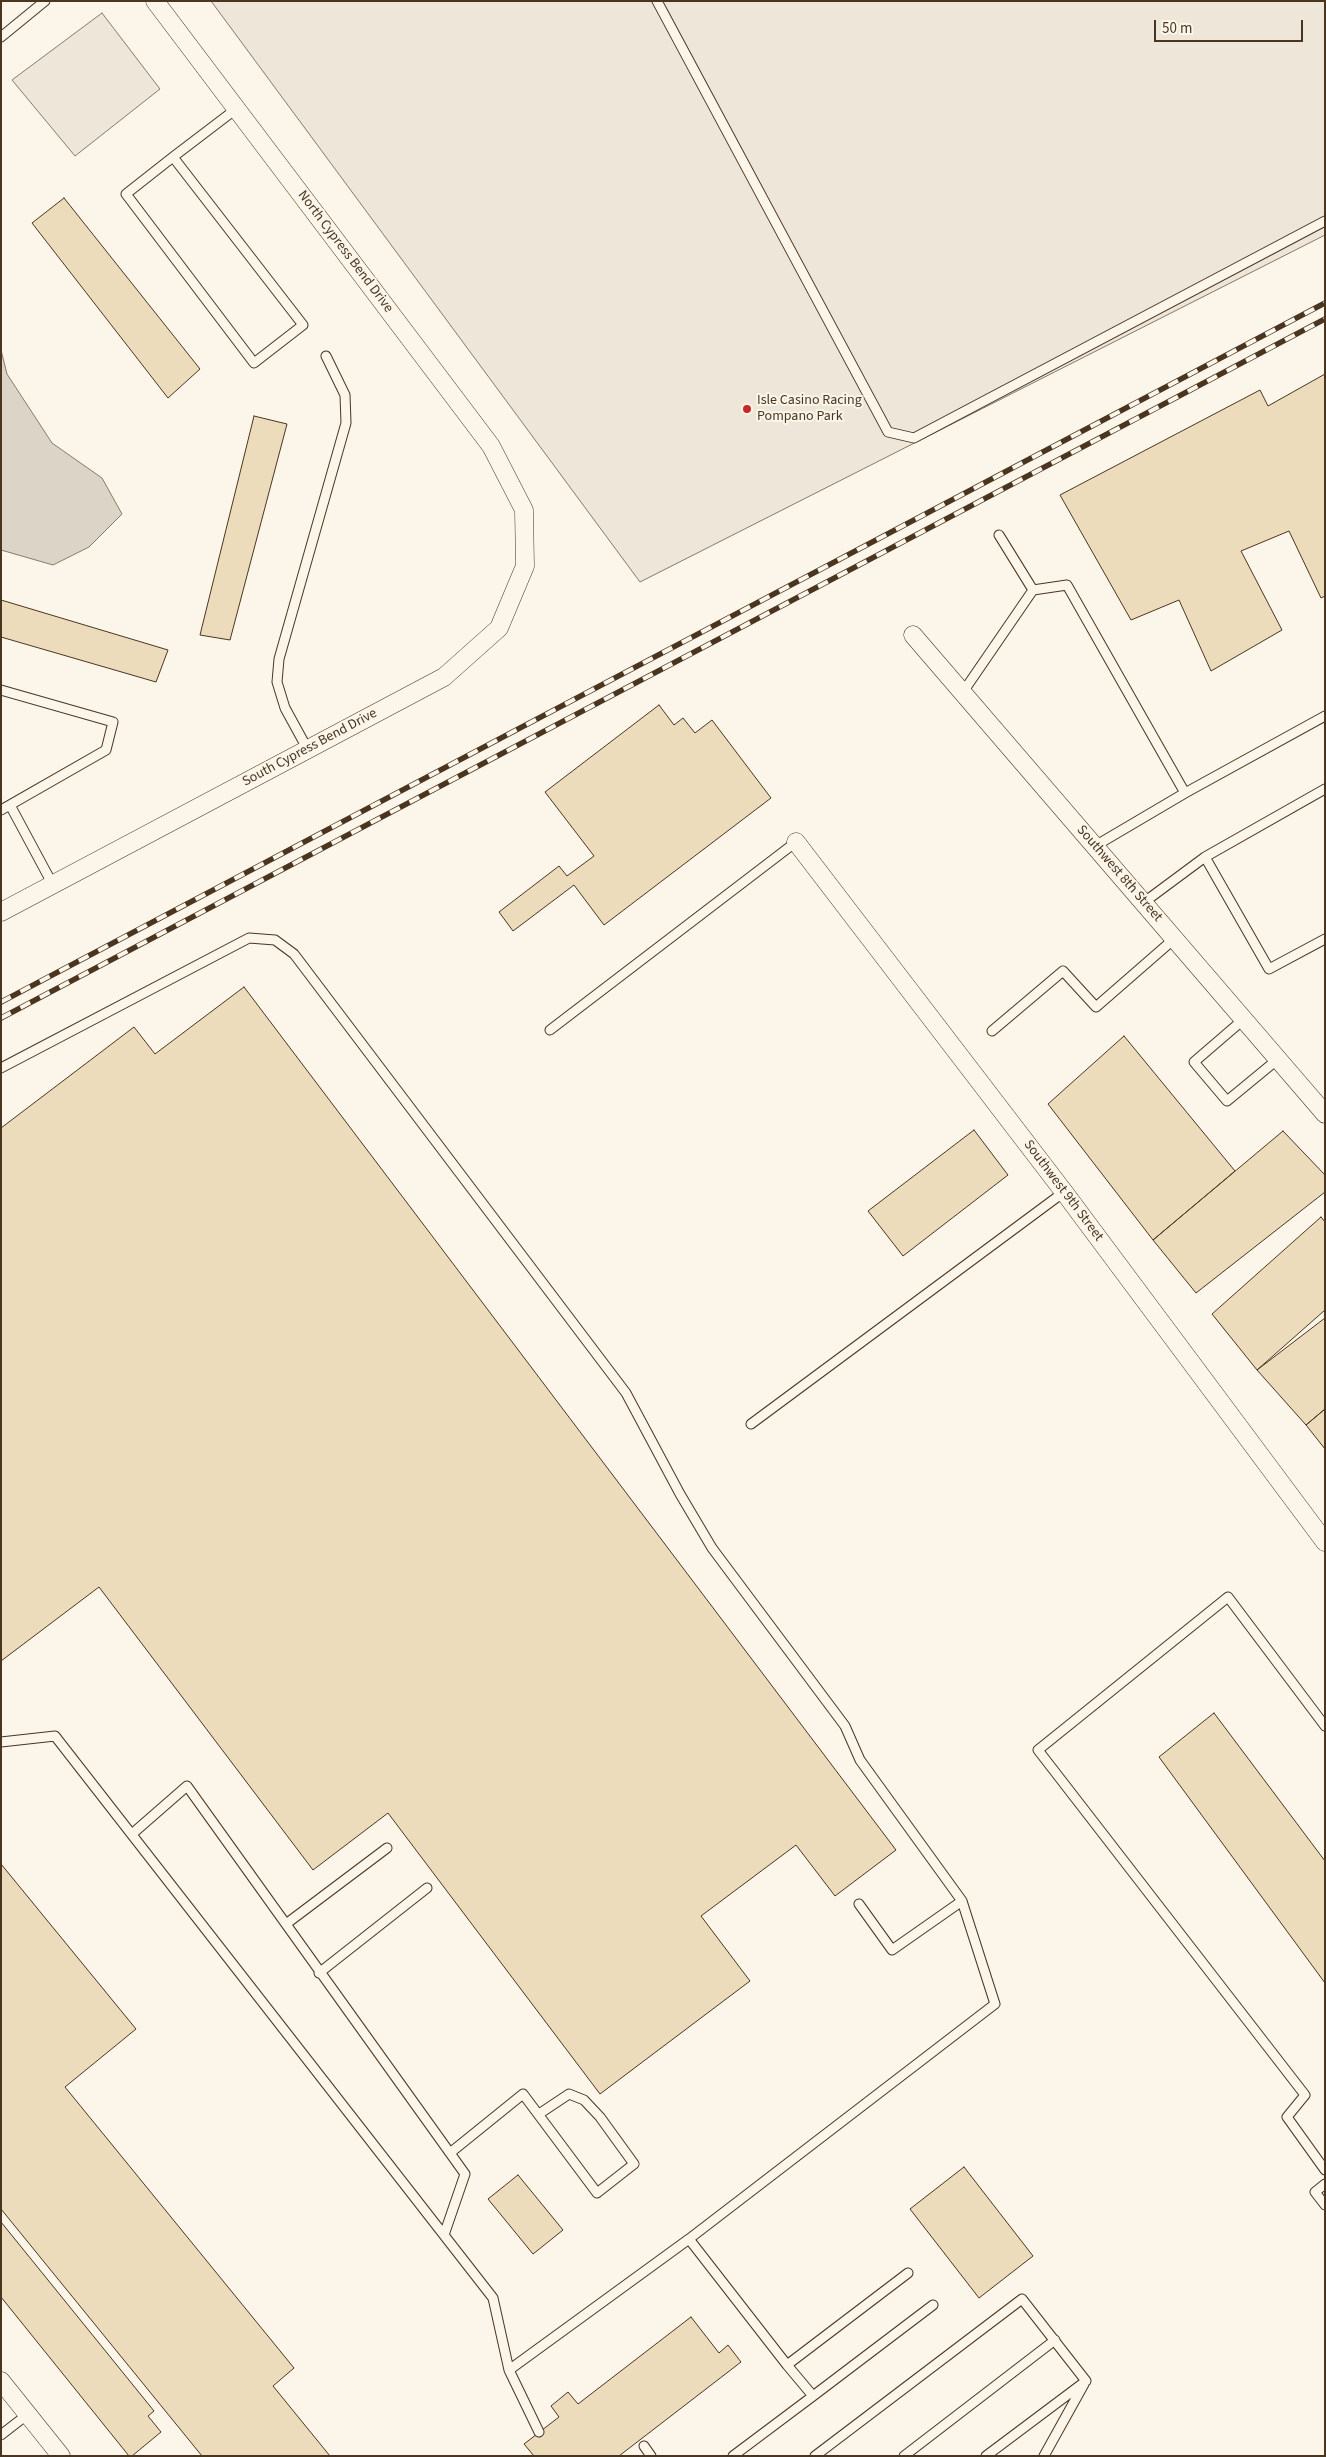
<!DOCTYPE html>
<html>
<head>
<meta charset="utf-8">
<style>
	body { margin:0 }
	#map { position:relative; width:1326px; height:2457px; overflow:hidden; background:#fbf6e9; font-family:"Source Sans 3",sans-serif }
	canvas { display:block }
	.frame { position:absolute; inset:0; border:2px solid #4a3520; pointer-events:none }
	.scale { position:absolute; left:1154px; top:20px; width:149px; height:22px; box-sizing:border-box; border:2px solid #4a3520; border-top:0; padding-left:6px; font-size:15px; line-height:18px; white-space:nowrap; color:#4a3520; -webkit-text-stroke:4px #fbf6e9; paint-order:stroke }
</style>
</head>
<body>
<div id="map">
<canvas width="1326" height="2457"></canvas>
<div class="frame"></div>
<div class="scale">50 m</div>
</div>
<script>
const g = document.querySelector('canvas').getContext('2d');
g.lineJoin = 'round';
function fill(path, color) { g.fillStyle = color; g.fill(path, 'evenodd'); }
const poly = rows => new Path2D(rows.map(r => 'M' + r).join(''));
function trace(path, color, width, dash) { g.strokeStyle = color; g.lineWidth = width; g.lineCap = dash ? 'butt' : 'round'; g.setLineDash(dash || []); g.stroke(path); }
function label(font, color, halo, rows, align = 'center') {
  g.font = font + ' "Source Sans 3",sans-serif'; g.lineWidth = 4; g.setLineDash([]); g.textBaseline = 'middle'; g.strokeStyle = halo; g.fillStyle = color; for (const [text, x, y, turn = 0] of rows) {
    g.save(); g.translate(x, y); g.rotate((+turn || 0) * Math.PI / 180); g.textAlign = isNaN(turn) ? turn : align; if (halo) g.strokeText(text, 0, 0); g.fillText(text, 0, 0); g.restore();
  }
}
const green = poly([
	[211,1,1325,1,1325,235,640,582,211,1],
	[102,13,160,89,75,156,12,80,102,13]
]);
fill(green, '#ede6d9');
trace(green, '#887966', 1);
const water = poly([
	[1,350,7,374,52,443,102,478,122,514,89,547,53,565,1,550,1,350]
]);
fill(water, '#dcd4c6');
trace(water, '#887966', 1);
const building = poly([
	[64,198,200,369,168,398,32,223,64,198],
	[1325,374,1325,596,1321,598,1289,531,1241,551,1282,630,1211,671,1179,600,1131,620,1060,495,1260,390,1268,406,1325,374],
	[254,416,287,424,230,640,200,635,254,416],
	[1,600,168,650,156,682,1,637,1,600],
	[659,705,674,725,683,718,695,733,712,720,771,798,604,925,574,885,513,931,499,912,559,866,567,876,594,856,545,792,659,705],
	[244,987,896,1850,835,1896,796,1845,701,1916,750,1981,600,2094,388,1813,313,1870,99,1587,1,1661,1,1128,134,1027,155,1054,244,987],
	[1124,1036,1235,1171,1153,1240,1048,1104,1124,1036],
	[974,1130,1008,1175,903,1256,868,1211,974,1130],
	[1283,1131,1325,1175,1325,1192,1196,1293,1153,1240,1283,1131],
	[1321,1217,1325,1222,1325,1310,1257,1370,1212,1314,1321,1217],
	[1325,1318,1325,1409,1306,1425,1257,1370,1325,1318],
	[1325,1409,1325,1449,1306,1425,1325,1409],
	[1214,1713,1325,1861,1325,1983,1159,1757,1214,1713],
	[1,1864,136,2029,65,2087,294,2368,273,2386,330,2456,202,2456,1,2209,1,1864],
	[964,2167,1033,2256,979,2298,910,2209,964,2167],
	[518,2175,563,2230,533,2254,488,2199,518,2175],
	[1,2222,154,2411,148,2416,161,2432,132,2456,129,2456,1,2297,1,2222],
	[691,2317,719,2353,728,2345,741,2362,619,2456,534,2456,524,2444,559,2417,551,2406,568,2392,578,2404,691,2317]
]);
fill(building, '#ecdcbc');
trace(building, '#4a3520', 1);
const service = poly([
	[657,1,888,432,914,438,1325,221],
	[1,37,45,1],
	[173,157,303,325,254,363,126,194,173,157,236,109],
	[1033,590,1067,585,1185,793],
	[1,690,113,722,106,750,1,810],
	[963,692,1033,590,999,535],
	[308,750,285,708,277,682,279,659,346,423,345,395,326,356],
	[10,805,53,885],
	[1095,846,1185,793,1325,716],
	[1205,857,1269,969,1325,939],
	[1143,903,1205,857,1325,789],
	[1244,1019,1194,1062,1227,1101,1278,1059],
	[550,1030,796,842],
	[992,1031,1063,971,1096,1007,1174,939],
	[1,1068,249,938,275,940,294,954,626,1393,680,1494,712,1548,845,1726,860,1760,962,1901,995,2004,689,2239,509,2370],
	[751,1424,1064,1192],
	[1325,1726,1228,1597,1038,1750,1305,2095,1287,2117,1325,2170],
	[1,1742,55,1736,493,2298,509,2370,539,2432],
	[132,1834,187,1786,465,2174,444,2235],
	[859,1904,892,1950,962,1901],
	[286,1924,387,1848],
	[319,1973,427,1888],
	[450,2153,523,2094,597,2193,634,2164,600,2117,584,2100,569,2094,539,2114],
	[1325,2184,1315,2192,1325,2205],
	[689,2239,787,2365,908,2273],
	[787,2365,813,2396,933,2305],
	[1,2435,28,2414],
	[644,2446,651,2456],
	[733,2456,813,2396],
	[815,2456,1022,2299,1086,2381],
	[904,2456,1055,2340],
	[986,2456,1086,2381],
	[1044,2456,1084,2384]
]);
const minor = poly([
	[913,635,1325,1114],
	[796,842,1064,1192,1325,1542],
	[1,912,444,677,499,628,525,566,524,510,491,446,155,1],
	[1,2381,61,2456]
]);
trace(service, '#4a3520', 11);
trace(minor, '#4a3520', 19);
trace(service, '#fbf6e9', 9);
trace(minor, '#fbf6e9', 18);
const rail = poly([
	[1,1002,1325,303],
	[1,1018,1325,319]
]);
trace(rail, '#4a3520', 5.5);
trace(rail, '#fbf6e9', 4, [11]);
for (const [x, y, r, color] of [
	[747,409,5,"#c62828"]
]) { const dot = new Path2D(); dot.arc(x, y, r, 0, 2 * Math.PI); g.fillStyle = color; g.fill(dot); trace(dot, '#fbf6e9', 2); }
label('14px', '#4a3520', '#fbf6e9', [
	["North Cypress Bend Drive",345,252,53],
	["South Cypress Bend Drive",310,748,-28],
	["Southwest 8th Street",1119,874,49],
	["Southwest 9th Street",1063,1191,53]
]);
label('14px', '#4a3520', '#fbf6e9', [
	["Isle Casino Racing",757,401],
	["Pompano Park",757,417]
], 'left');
</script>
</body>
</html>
